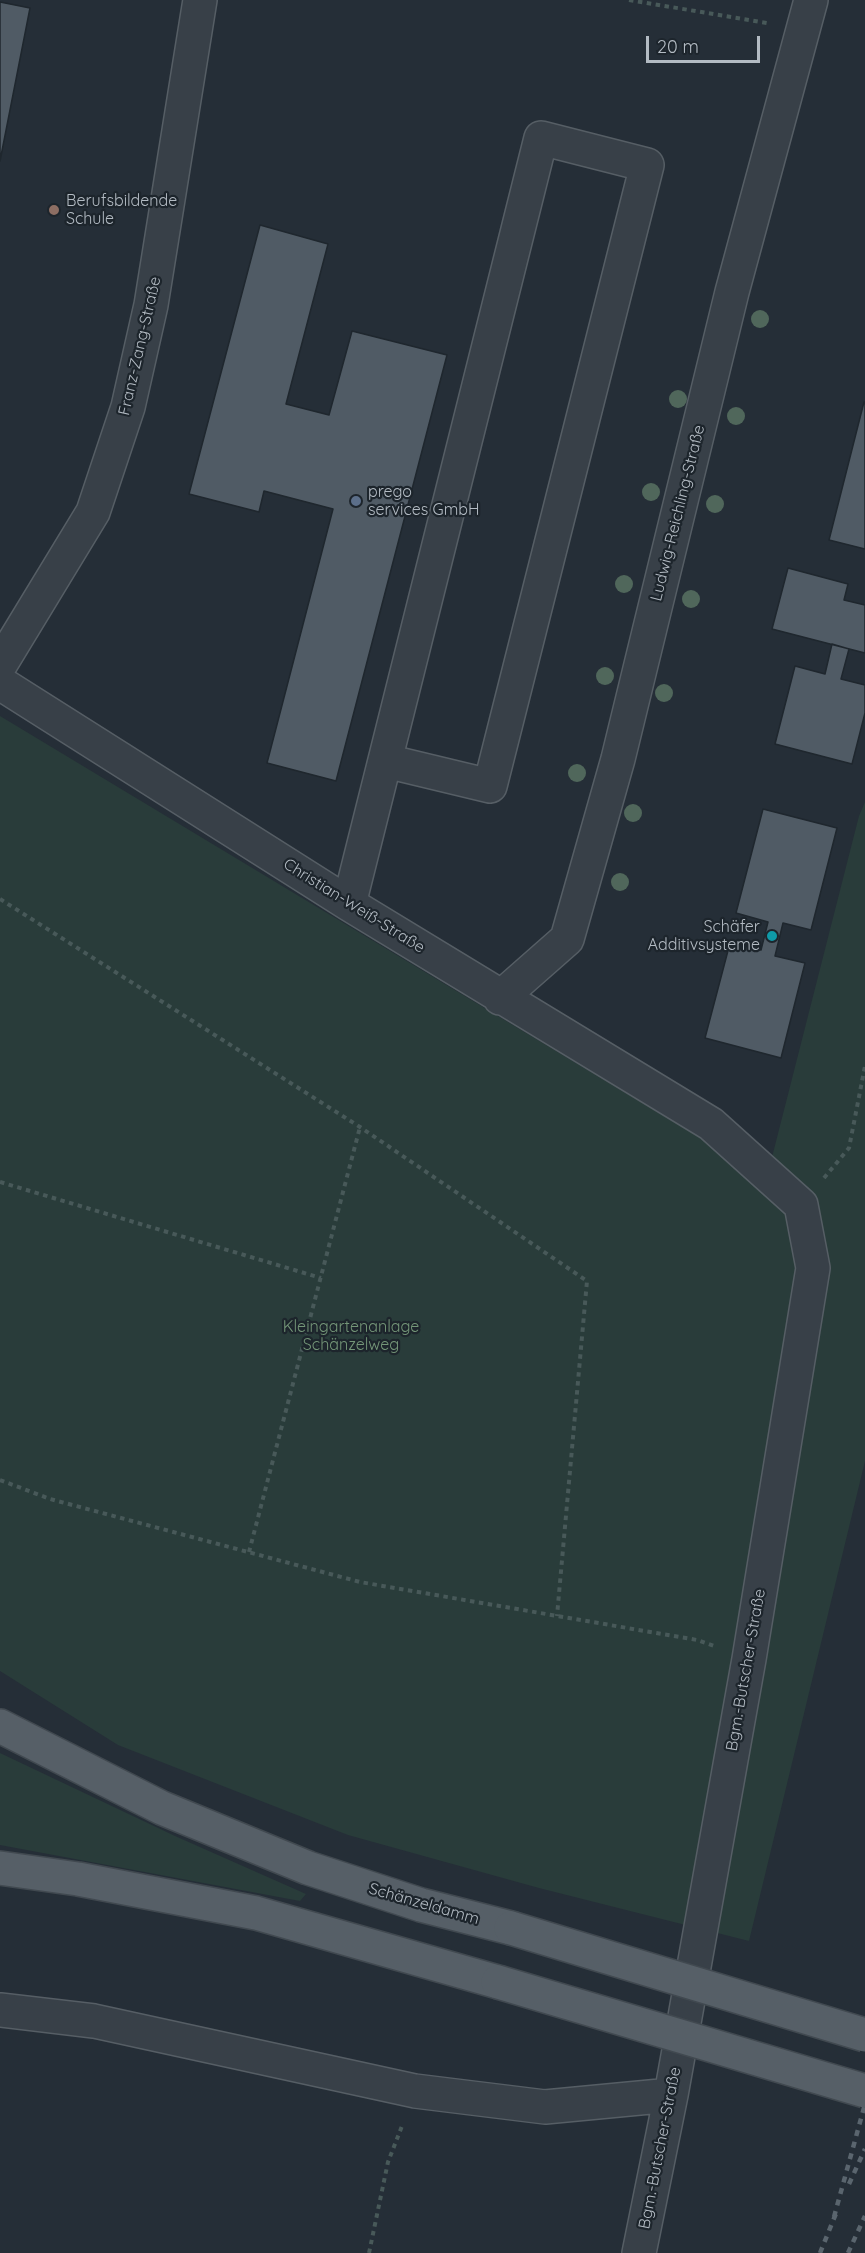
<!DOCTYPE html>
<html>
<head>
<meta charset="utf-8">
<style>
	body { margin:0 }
	#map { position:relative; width:865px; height:2253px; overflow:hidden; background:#252e37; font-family:Quicksand,sans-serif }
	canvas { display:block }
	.scale { position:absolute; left:646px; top:36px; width:114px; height:27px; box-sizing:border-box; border:3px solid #b3bbc3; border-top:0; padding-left:8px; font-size:18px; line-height:21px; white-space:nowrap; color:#b3bbc3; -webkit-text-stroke:4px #1d252c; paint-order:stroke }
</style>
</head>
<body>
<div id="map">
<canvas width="865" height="2253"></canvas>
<div class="scale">20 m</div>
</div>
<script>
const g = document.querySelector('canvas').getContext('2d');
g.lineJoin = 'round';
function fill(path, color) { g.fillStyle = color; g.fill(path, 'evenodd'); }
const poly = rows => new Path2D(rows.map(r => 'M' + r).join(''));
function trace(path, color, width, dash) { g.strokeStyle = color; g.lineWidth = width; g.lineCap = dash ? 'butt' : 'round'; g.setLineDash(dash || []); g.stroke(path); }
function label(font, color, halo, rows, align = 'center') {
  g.font = font + ' Quicksand,sans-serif'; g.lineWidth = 4.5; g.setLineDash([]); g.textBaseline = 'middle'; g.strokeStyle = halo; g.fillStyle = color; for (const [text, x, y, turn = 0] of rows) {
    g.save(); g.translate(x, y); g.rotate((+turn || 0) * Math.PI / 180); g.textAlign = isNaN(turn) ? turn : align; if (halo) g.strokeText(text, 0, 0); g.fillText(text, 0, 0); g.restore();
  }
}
fill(poly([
	[0,716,722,1151,770,1165,859,816,865,802,865,1461,749,1941,539,1888,348,1835,118,1745,0,1671],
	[0,1753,175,1836,306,1894,300,1901,0,1845]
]), '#293c3a');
const building = poly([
	[0,2,30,8,0,161,0,2],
	[260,225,328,244,286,404,329,415,352,331,447,355,336,781,267,763,333,509,264,491,259,512,189,494,260,225],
	[864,402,865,402,865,549,829,540,864,402],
	[788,568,848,584,844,600,865,605,865,653,772,629,788,568],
	[832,644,849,649,841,679,865,685,865,713,852,764,775,744,795,666,825,674,832,644],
	[763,809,837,828,811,930,783,923,775,956,805,963,781,1058,705,1038,730,943,761,950,768,922,736,913,763,809]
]);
fill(building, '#505b65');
trace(building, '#1f272e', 1.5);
const minor = poly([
	[0,665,93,512,128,407,151,305,200,0],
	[0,683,349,904,711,1124,801,1205,813,1268,749,1659,671,2095,639,2253],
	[349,904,541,138,647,165,490,786,386,761],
	[500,998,567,939,618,759,732,292,811,0],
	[0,2010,94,2021,415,2091,545,2107,671,2095]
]);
const major = poly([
	[0,1726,162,1808,308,1868,421,1905,511,1928],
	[0,1868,78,1879,256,1913,498,1982]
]);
trace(minor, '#565e65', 36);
trace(major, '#414950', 36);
trace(poly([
	[629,0,767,23],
	[0,899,360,1127,587,1281,557,1616],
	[824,1178,849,1148,865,1066],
	[0,1182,321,1278],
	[0,1480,50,1499,360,1582,697,1640,714,1646],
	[249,1552,360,1127],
	[369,2253,388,2162,402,2126]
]), '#485959', 4, [4.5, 4.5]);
trace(minor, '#384048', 33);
trace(major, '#565f67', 33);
trace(poly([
	[849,2184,865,2149],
	[834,2217,865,2104],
	[820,2253,837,2211],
	[848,2253,865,2216]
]), '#5a656e', 4.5, [6, 6]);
const majorBridge = poly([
	[511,1928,865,2035],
	[498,1982,865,2091]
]);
trace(majorBridge, '#414950', 36, []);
trace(majorBridge, '#565f67', 33);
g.fillStyle = '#50675b';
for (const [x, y] of [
	[760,319],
	[678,399],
	[736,416],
	[651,492],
	[715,504],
	[624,584],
	[691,599],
	[605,676],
	[664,693],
	[577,773],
	[633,813],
	[620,882]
]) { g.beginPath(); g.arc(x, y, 9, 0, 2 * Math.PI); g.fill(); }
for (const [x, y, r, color] of [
	[54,210,6,"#8d6e63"],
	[356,501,6,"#5c6f8a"],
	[772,936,6,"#0f9aa8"]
]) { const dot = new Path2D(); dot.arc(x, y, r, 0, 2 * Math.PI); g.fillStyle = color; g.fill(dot); trace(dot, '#1d252c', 2); }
label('16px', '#b3bbc3', '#1d252c', [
	["Berufsbildende",66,201],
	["Schule",66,219],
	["prego",368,492],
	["services GmbH",368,510],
	["Schäfer",760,927,"right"],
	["Additivsysteme",760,945,"right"]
], 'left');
label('16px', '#b3bbc3', '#1d252c', [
	["Franz-Zang-Straße",140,346,-77],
	["Ludwig-Reichling-Straße",678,513,-76],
	["Christian-Weiß-Straße",354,906,32],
	["Bgm.-Butscher-Straße",746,1670,-80],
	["Schänzeldamm",424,1904,16],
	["Bgm.-Butscher-Straße",660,2148,-79]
]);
label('16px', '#749678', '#1d252c', [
	["Kleingartenanlage",351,1327],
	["Schänzelweg",351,1345]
]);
</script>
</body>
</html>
